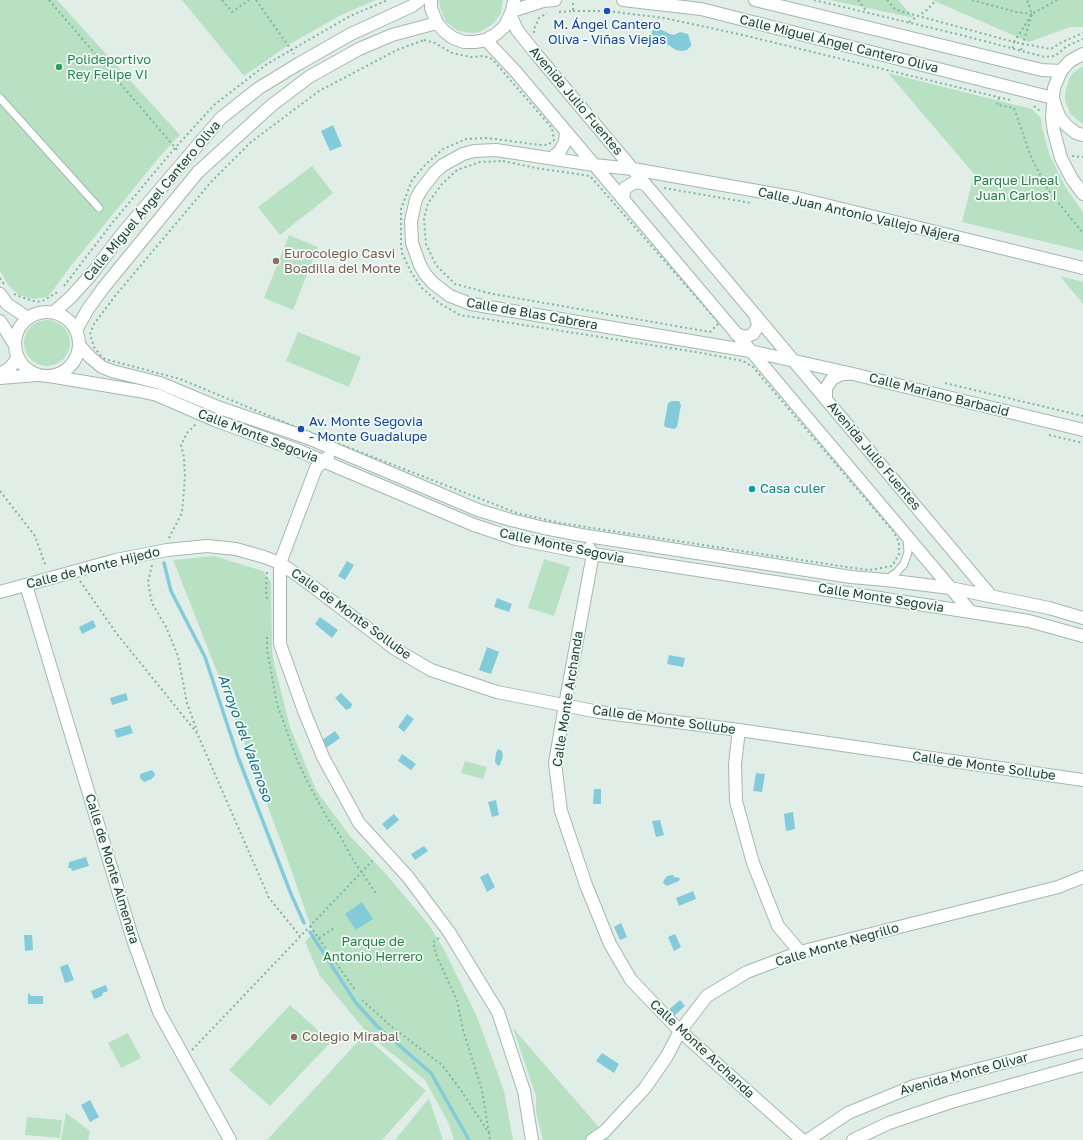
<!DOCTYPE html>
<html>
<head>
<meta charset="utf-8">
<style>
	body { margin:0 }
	canvas { display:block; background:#e1eee8 }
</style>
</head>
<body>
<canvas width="1083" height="1140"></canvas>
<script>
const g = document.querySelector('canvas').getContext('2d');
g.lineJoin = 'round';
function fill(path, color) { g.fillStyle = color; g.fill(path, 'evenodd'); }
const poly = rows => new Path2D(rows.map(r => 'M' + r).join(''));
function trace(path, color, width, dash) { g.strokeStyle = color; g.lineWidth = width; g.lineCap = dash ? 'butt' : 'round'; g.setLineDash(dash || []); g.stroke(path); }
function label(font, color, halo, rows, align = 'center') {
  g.font = font + ' "Golos Text",sans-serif'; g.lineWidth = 3.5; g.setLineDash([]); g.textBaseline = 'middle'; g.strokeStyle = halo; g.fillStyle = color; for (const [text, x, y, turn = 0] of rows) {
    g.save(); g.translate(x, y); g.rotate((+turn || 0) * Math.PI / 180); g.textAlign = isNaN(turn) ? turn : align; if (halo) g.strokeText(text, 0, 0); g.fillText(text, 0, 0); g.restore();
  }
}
fill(poly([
	[0,0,57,0,180,135,161,155,70,267,48,297,33,299,19,295,8,285,0,271],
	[182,0,376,0,341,15,290,44,244,76],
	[439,0,503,0,501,13,493,24,480,32,473,33,458,31,446,22,440,8],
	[830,0,898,0,914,18],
	[932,0,1083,0,1083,27,1070,27,1029,42],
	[1083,66,1083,124,1075,118,1070,113,1065,100,1065,93,1069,79,1073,73],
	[888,73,1032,109,1041,118,1042,128,1050,156,1066,188,1083,212,1083,251,962,222,974,174],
	[312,166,333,193,280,235,258,207],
	[289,235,318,247,293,310,264,298],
	[1060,276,1083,282,1083,304],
	'24 343a23 23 0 1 1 46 0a23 23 0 1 1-46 0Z',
	[298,332,361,357,349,387,286,361],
	[214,556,263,571,271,582,272,651,275,667,290,727,316,790,350,836,386,874,429,925,445,951,478,1019,504,1091,513,1140,454,1140,449,1124,425,1080,380,1044,364,1029,320,976,305,942,313,933,287,858,225,692,173,560],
	[544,559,570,567,554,616,528,608],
	[465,761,487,767,483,779,461,773],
	[290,1005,331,1042,270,1106,229,1070],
	[513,1028,610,1140,543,1140,536,1112,536,1096],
	[128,1033,141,1058,121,1068,108,1043],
	[364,1035,426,1091,382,1140,267,1140],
	[429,1098,443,1140,395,1140],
	[66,1113,90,1131,88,1140,61,1140],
	[27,1117,62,1120,60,1138,25,1135]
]), '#b8e1c3');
fill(poly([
	[655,28,660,29,670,34,674,35,680,32,688,34,691,43,691,46,687,50,682,51,676,50,667,44,656,43,653,42,651,37,652,31],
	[333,125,342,146,330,151,321,131],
	[672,401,679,401,681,405,677,427,674,429,665,427,664,425,668,403],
	[347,561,354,565,345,580,338,576],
	[497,598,512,604,509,612,494,607],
	[320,617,338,630,332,638,315,624],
	[93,620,96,627,82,634,79,627],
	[487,647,499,652,491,674,479,670],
	[669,655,685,658,683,667,667,664],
	[126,693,128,700,112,705,110,698],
	[341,693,352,704,351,708,346,710,335,698],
	[407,714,414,719,404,732,398,727],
	[130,725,133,733,117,738,114,730],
	[335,731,340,738,326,748,321,741],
	[498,749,502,751,503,756,500,765,498,766,495,762,496,753],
	[402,754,416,764,411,770,398,761],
	[152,770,155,774,154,777,152,778,152,779,144,782,140,778,140,774],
	[756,773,765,774,762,792,753,791],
	[594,789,601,789,601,804,593,804],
	[496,800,499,815,492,817,488,802],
	[793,812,795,829,786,831,784,814],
	[394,814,399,820,387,830,382,824],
	[660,820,664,835,656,837,652,821],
	[424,846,428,851,415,860,411,854],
	[86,857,89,866,72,871,71,868,68,868,69,862],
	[488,873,495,887,487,892,480,877],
	[673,875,674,877,680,878,679,881,667,886,663,883,664,880,667,876],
	[693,891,696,899,679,906,676,898],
	[362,902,373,919,356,930,345,914],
	[621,923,627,937,620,940,614,927],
	[675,934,681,947,674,951,668,937],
	[24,935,32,935,33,950,25,951],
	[68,964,74,980,65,983,60,967],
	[106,985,108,991,103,993,102,996,94,999,91,991],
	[29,993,31,996,43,996,43,1004,28,1004,28,994],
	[680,1000,685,1006,672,1018,666,1012],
	[602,1053,619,1064,614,1073,596,1061],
	[90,1100,99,1117,90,1122,81,1105]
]), '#83cbd9');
trace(poly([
	[164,563,171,591,205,657,238,757,291,894,304,923],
	[310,932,356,1003,378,1027,431,1073,469,1140]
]), '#83cbd9', 3.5);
const service = poly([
	[0,98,99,208],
	[886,580,897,572,904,564,908,552,907,538]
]);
const minor = poly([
	[431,0,431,8,437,23,444,31,453,38,464,42,475,42,486,40,496,34,505,26,512,11,514,0],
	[623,0,701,9,1053,98],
	[755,0,1042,70,1061,71],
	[512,11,543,1,555,0],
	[511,16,517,30,537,55,991,596],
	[486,40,516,72,970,611],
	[1083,54,1070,61,1061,71,1054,88,1053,98,1056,108,1060,118,1067,126,1076,133,1083,135],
	[1053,105,1052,118,1054,132,1061,158,1072,179,1083,194],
	[552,158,560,151,565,142,566,131],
	[623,198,625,188,635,182,645,184],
	[1083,268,797,198,633,169,594,165,496,150,474,151,463,154,443,165,435,172,421,190,416,199,411,221,412,243,420,265,425,274,433,283,450,296,471,304,750,351,853,374,1083,430],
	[0,294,7,304,28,318],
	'15 344a32 32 0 1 1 64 0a32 32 0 1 1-64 0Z',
	[54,312,70,298,90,276,122,234,221,118,259,88,300,63,351,34,412,6,420,0],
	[0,321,15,345],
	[76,330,88,309,104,287,198,172,272,105,309,77,359,49,392,35,437,23],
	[736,334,745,337,753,334,758,326,756,317],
	[79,345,90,357,102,367,112,371,160,383,220,408,308,438,478,510,511,520,544,528,581,535,851,577,886,580,950,588,1049,608,1083,618],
	[0,374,10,368,18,357],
	[49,376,139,391,157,395,217,421,297,450,474,525,516,539,593,554,1029,621,1083,636],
	[0,378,37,375],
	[826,399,826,388,832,379,842,374,848,374],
	[328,457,316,468,280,563,280,644,304,711,323,757,359,823,408,877,449,932,498,1012,524,1091,532,1140],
	[589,548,593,554,565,705,555,763,561,811,586,885,610,944,631,980,680,1031,802,1140],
	[26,585,133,940,159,1012,230,1140],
	[0,592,116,560,167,550,207,546,236,549,264,557,280,563,307,582,395,649,431,670,497,692,599,712,739,730,1083,780],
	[739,730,735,764,736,801,753,863,778,926,800,952],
	[592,1140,604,1132,645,1088,667,1056,680,1031,707,996,747,972,800,952,1058,887,1083,877],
	[808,1140,848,1113,914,1086,1083,1042],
	[853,1140,889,1123,951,1102,1083,1065]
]);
trace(service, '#a3b7b0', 9);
trace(minor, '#a3b7b0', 14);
trace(poly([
	[49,0,178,151],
	[222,0,232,12,249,0],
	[256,0,294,54],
	[814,0,961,35,1045,57,1055,56,1067,46,1083,39],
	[858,0,867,12],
	[887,0,895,9,900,11,1014,42,1012,51],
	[972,0,1016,12,1032,14],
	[1057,0,1032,14,1014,42,1051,49,1062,42,1083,33],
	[573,11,607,11,664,18,743,35,1010,100],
	[559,12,573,11,573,0],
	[909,22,927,10,936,0],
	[534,33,534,29,539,18,547,13],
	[424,40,435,43,452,53,471,57,484,56,492,59,552,128,554,140,548,145,540,145,487,138,466,139,443,149,426,164,412,180,401,209,401,243,402,253,411,272,422,288,439,303,460,315,702,353,743,361,753,367,893,531,899,542,899,554,892,566,870,570,853,568,560,523,517,513,301,429,180,379,105,359,101,356,94,347,90,334,94,324,115,296,211,182,251,142,319,91,397,50,424,40],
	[1021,50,1032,14,1027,0],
	[999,98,997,105,1014,108,1031,157,1048,190,1083,233],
	[1034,106,1041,112],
	[1072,156,1083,157],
	[503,161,536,168,590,176,719,323,710,332,493,294,455,284,436,265,426,244,424,219,428,203,442,184,457,170,480,162,503,161],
	[664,188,751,203],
	[0,278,4,284],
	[64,286,113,222,175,148,214,105,267,64,350,16,388,0],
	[14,294,21,297,37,302,45,300,59,291],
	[945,383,1083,416],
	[1049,435,1083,443],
	[0,491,35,536,46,567],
	[169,538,182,513,185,477,184,457,181,445,187,433,197,423],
	[152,565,148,582,152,603,166,627,178,656,187,703,197,731],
	[267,572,266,591,267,601],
	[80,581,117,634,197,733,269,898,300,936],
	[267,637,267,649,277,704,297,760,306,779,326,816,339,834,352,858,377,895],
	[310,926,355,990],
	[319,938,334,928],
	[439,938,433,942,437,957,457,1000,463,1030,482,1090,489,1133],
	[362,1000,392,1027,442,1065,460,1089,489,1133,490,1140],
	[192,1050,375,858]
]), '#7eb5a4', 2, [2, 3]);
trace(service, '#fff', 7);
trace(minor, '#fff', 12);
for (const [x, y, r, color] of [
	[607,11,4,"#1a4fb4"],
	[59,67,4,"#2e9e5b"],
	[276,261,4,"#8d6e63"],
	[301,429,4,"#1a4fb4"],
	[752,489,4,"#0f9aa8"],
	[294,1037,4,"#8d6e63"]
]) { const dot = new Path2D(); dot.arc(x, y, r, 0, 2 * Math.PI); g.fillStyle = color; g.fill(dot); trace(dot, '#f2faf6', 1.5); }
label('13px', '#164399', '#f2faf6', [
	["M. Ángel Cantero",607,25],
	["Oliva - Viñas Viejas",607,40],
	["Av. Monte Segovia",309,422,"left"],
	["- Monte Guadalupe",309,437,"left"]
]);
label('13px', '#1f4138', '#f2faf6', [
	["Calle Miguel Ángel Cantero Oliva",839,44,14],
	["Avenida Julio Fuentes",576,101,50],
	["Calle Miguel Ángel Cantero Oliva",152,201,-50],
	["Calle Juan Antonio Vallejo Nájera",859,215,13],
	["Calle de Blas Cabrera",532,314,10],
	["Calle Mariano Barbacid",939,395,14],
	["Calle Monte Segovia",258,436,21],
	["Avenida Julio Fuentes",874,456,50],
	["Calle Monte Segovia",562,546,12],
	["Calle de Monte Hijedo",93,568,-14],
	["Calle Monte Segovia",881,598,9],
	["Calle de Monte Sollube",351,614,36],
	["Calle Monte Archanda",568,699,-81],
	["Calle de Monte Sollube",664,720,8],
	["Calle de Monte Sollube",984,766,8],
	["Calle de Monte Almenara",112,869,73],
	["Calle Monte Negrillo",837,945,-16],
	["Calle Monte Archanda",702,1049,43],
	["Avenida Monte Olivar",964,1074,-15]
]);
label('13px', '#27864d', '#f2faf6', [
	["Polideportivo",67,60],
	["Rey Felipe VI",67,75]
], 'left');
label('13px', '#247c47', '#f2faf6', [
	["Parque Lineal",1016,181],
	["Juan Carlos I",1016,196],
	["Parque de",373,942],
	["Antonio Herrero",373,957]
]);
label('13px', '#785e54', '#f2faf6', [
	["Eurocolegio Casvi",284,254],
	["Boadilla del Monte",284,269],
	["Colegio Mirabal",302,1037]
], 'left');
label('13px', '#0d838f', '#f2faf6', [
	["Casa culer",760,489]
], 'left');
label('italic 14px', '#127084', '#f2faf6', [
	["Arroyo del Valenoso",245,738,70]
]);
</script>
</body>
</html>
